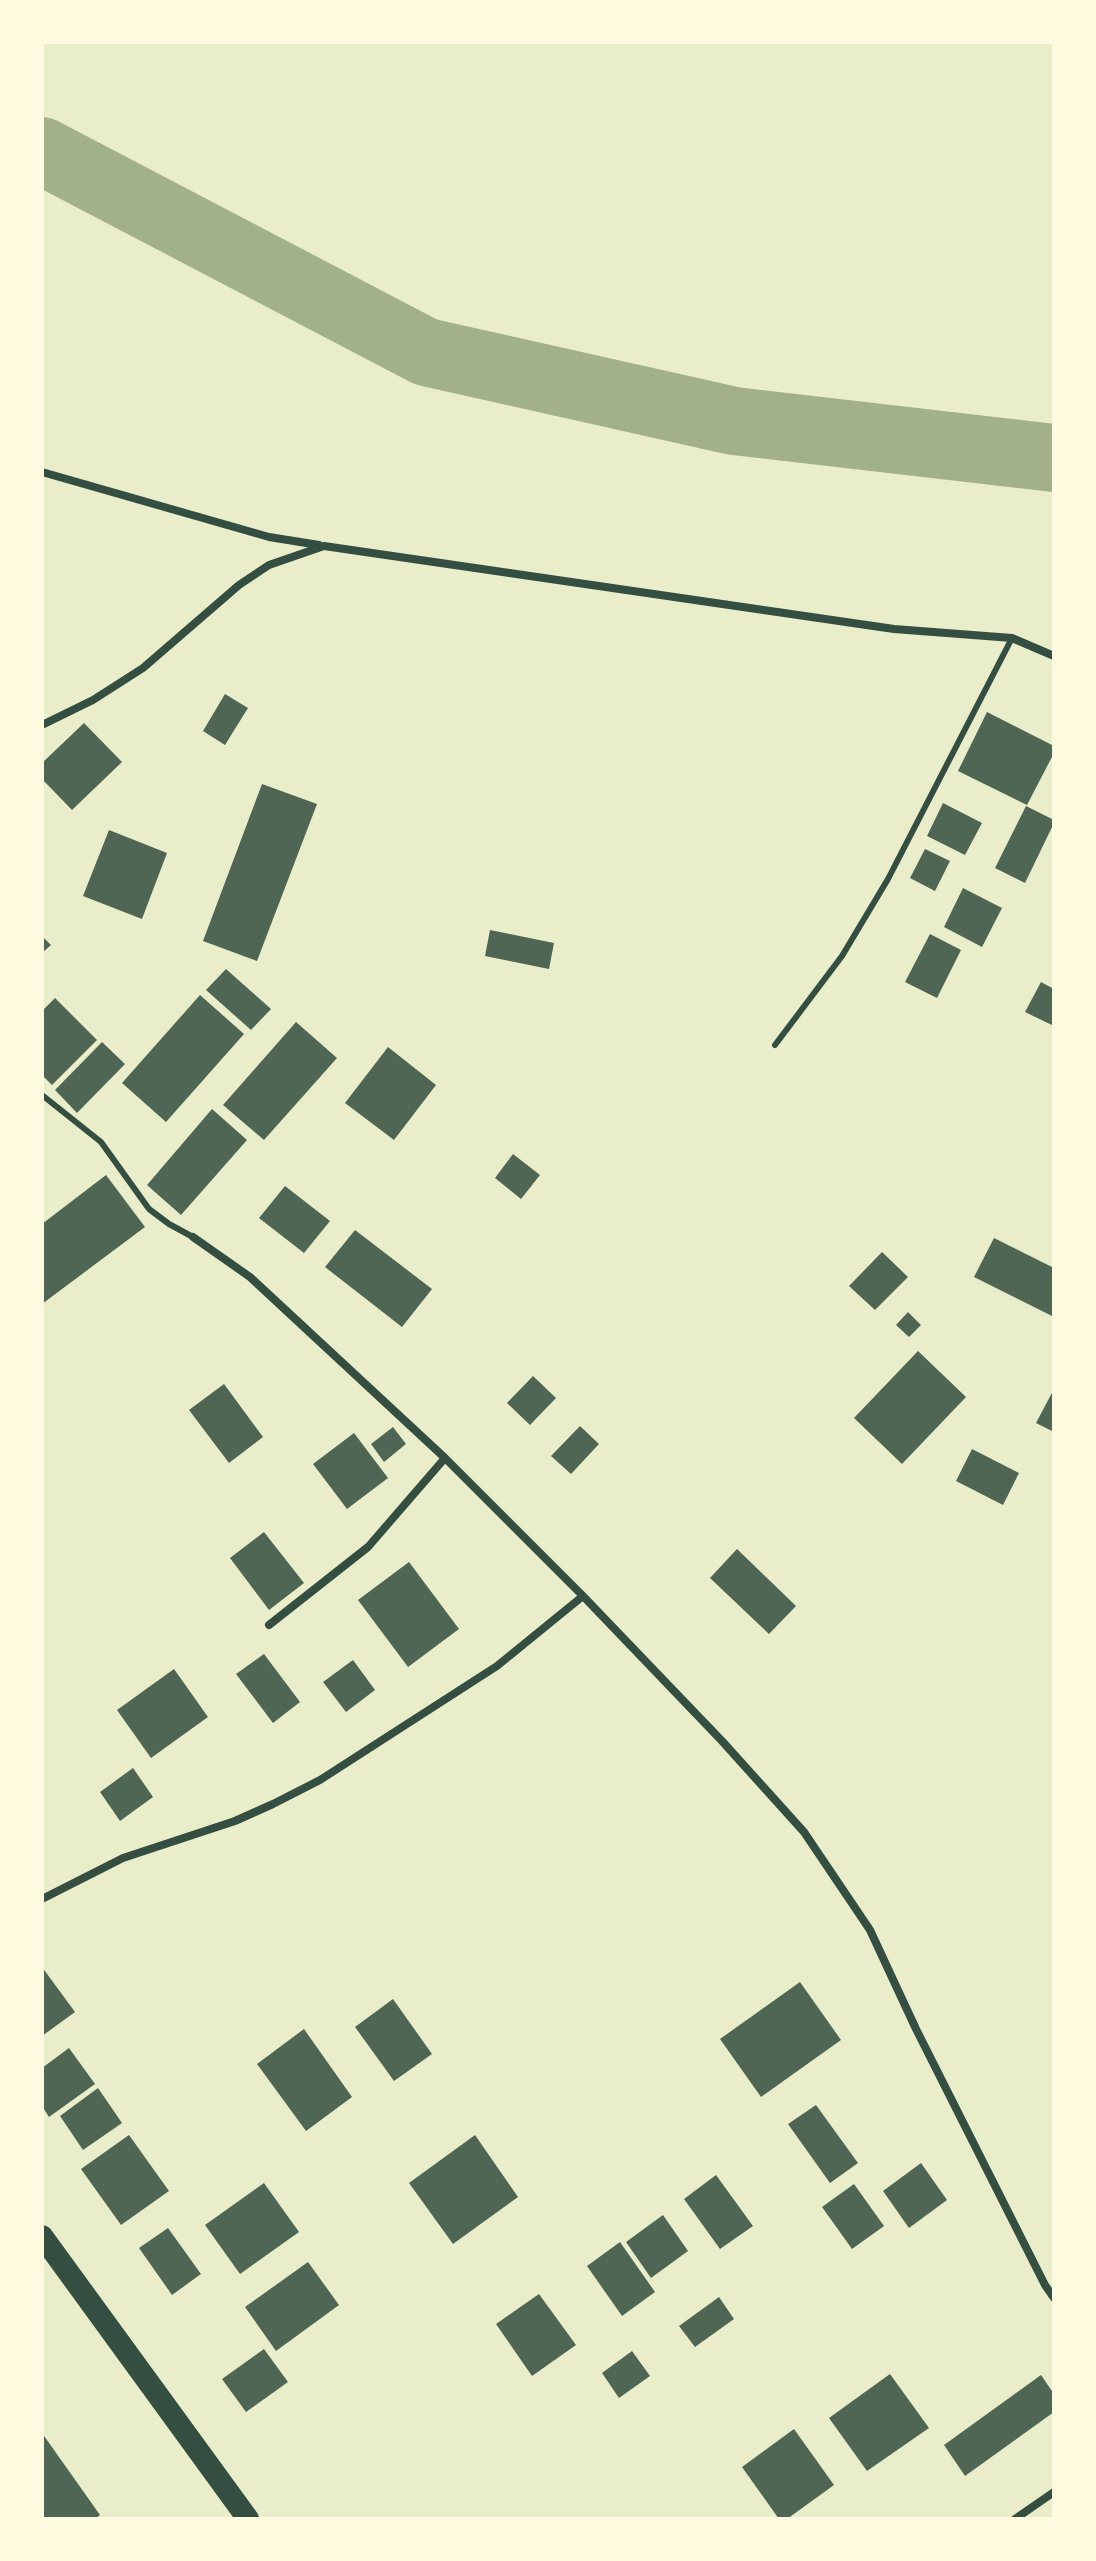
<!DOCTYPE html>
<html>
<head>
<meta charset="utf-8">
<style>
	body { margin:0 }
	#map { position:relative; width:1096px; height:2561px; overflow:hidden; background:#e9edc9; font-family:"Alegreya Sans",sans-serif }
	canvas { display:block }
	.frame { position:absolute; inset:0; border:44px solid #fefae0; pointer-events:none }
</style>
</head>
<body>
<div id="map">
<canvas width="1096" height="2561"></canvas>
<div class="frame"></div>
</div>
<script>
const g = document.querySelector('canvas').getContext('2d');
g.lineJoin = 'round';
const poly = rows => new Path2D(rows.map(r => 'M' + r).join(''));
function trace(path, color, width, dash) { g.strokeStyle = color; g.lineWidth = width; g.lineCap = dash ? 'butt' : 'round'; g.setLineDash(dash || []); g.stroke(path); }
function fill(path, color) { g.fillStyle = color; g.fill(path, 'evenodd'); }
trace(poly([
	[42,151,426,352,734,421,1054,458]
]), '#a3b18a', 68);
fill(poly([
	[225,694,248,708,225,745,203,731],
	[987,712,1054,746,1054,753,1027,805,958,771],
	[84,723,122,762,72,810,42,779,42,763],
	[262,784,317,804,257,961,203,941],
	[943,803,982,823,965,855,927,836],
	[1026,806,1054,820,1054,823,1025,883,995,868],
	[109,830,167,853,142,919,83,896],
	[925,849,950,861,935,891,910,878],
	[963,888,1002,908,982,947,944,927],
	[490,930,554,943,549,969,485,956],
	[930,934,961,950,937,998,905,982],
	[42,936,51,945,42,953],
	[226,969,271,1009,251,1030,206,990],
	[1041,982,1054,989,1054,1026,1025,1012],
	[200,995,244,1034,166,1122,122,1083],
	[55,998,97,1040,52,1085,42,1075,42,1011],
	[296,1022,337,1058,264,1140,223,1105],
	[102,1042,125,1064,77,1113,55,1090],
	[388,1047,436,1085,394,1140,345,1103],
	[212,1109,247,1140,181,1215,147,1185],
	[513,1154,540,1175,521,1199,495,1178],
	[106,1175,145,1227,42,1304,42,1224],
	[285,1186,330,1221,304,1253,259,1218],
	[355,1230,432,1289,402,1327,325,1267],
	[994,1238,1054,1268,1054,1311,1052,1316,974,1277],
	[882,1252,908,1277,875,1310,849,1286],
	[908,1312,921,1325,909,1337,896,1325],
	[918,1351,966,1397,902,1464,854,1418],
	[533,1376,556,1398,530,1425,507,1403],
	[224,1384,263,1437,229,1463,189,1410],
	[1054,1389,1054,1432,1036,1423],
	[580,1426,599,1444,571,1474,551,1456],
	[393,1427,406,1444,384,1462,371,1444],
	[354,1433,388,1478,347,1509,313,1464],
	[972,1449,1019,1473,1003,1505,956,1481],
	[264,1532,304,1583,269,1610,230,1558],
	[737,1549,796,1606,769,1634,710,1578],
	[409,1562,459,1629,408,1667,358,1600],
	[264,1654,300,1702,273,1723,236,1674],
	[353,1660,375,1690,346,1712,323,1682],
	[174,1669,208,1717,151,1758,117,1710],
	[133,1768,153,1797,120,1821,100,1792],
	[42,1967,75,2012,42,2036],
	[800,1982,841,2040,761,2097,720,2039],
	[393,1999,432,2054,394,2081,355,2027],
	[304,2029,352,2097,306,2131,257,2064],
	[69,2048,95,2084,49,2117,42,2106,42,2068],
	[98,2088,122,2123,83,2150,60,2116],
	[816,2105,858,2163,830,2183,788,2124],
	[129,2135,169,2191,121,2225,81,2169],
	[475,2135,518,2197,453,2244,409,2183],
	[921,2163,947,2200,909,2228,883,2191],
	[716,2175,753,2226,720,2249,684,2199],
	[264,2183,299,2232,240,2274,205,2225],
	[854,2184,884,2226,852,2249,822,2207],
	[663,2215,688,2251,651,2278,626,2242],
	[168,2228,201,2274,172,2295,139,2248],
	[620,2242,655,2292,622,2316,587,2266],
	[308,2262,339,2305,276,2351,245,2307],
	[539,2294,576,2345,532,2376,496,2324],
	[719,2297,734,2319,695,2347,679,2326],
	[264,2349,288,2382,246,2412,222,2379],
	[632,2351,650,2376,619,2398,602,2373],
	[890,2374,929,2428,867,2471,829,2418],
	[1041,2375,1054,2394,1054,2412,965,2476,944,2445],
	[794,2429,834,2485,787,2519,779,2519,742,2467],
	[42,2433,100,2515,95,2519,42,2519]
]), '#4f6655');
trace(poly([
	[775,1045,842,956,888,879,1012,638],
	[42,1095,101,1142,149,1209,169,1224,193,1237]
]), '#344e41', 6);
trace(poly([
	[42,472,269,537,319,545],
	[42,725,93,700,143,668,239,585,269,565,324,546,894,629,1012,638,1054,656],
	[193,1237,250,1277,445,1458,583,1596,722,1741,804,1832,870,1930,916,2029,1045,2285,1054,2298],
	[269,1625,368,1547,445,1458],
	[42,1899,123,1858,235,1821,273,1804,320,1780,497,1666,583,1596],
	[1015,2519,1054,2492]
]), '#344e41', 8);
trace(poly([
	[42,2236,248,2519]
]), '#344e41', 22);
</script>
</body>
</html>
